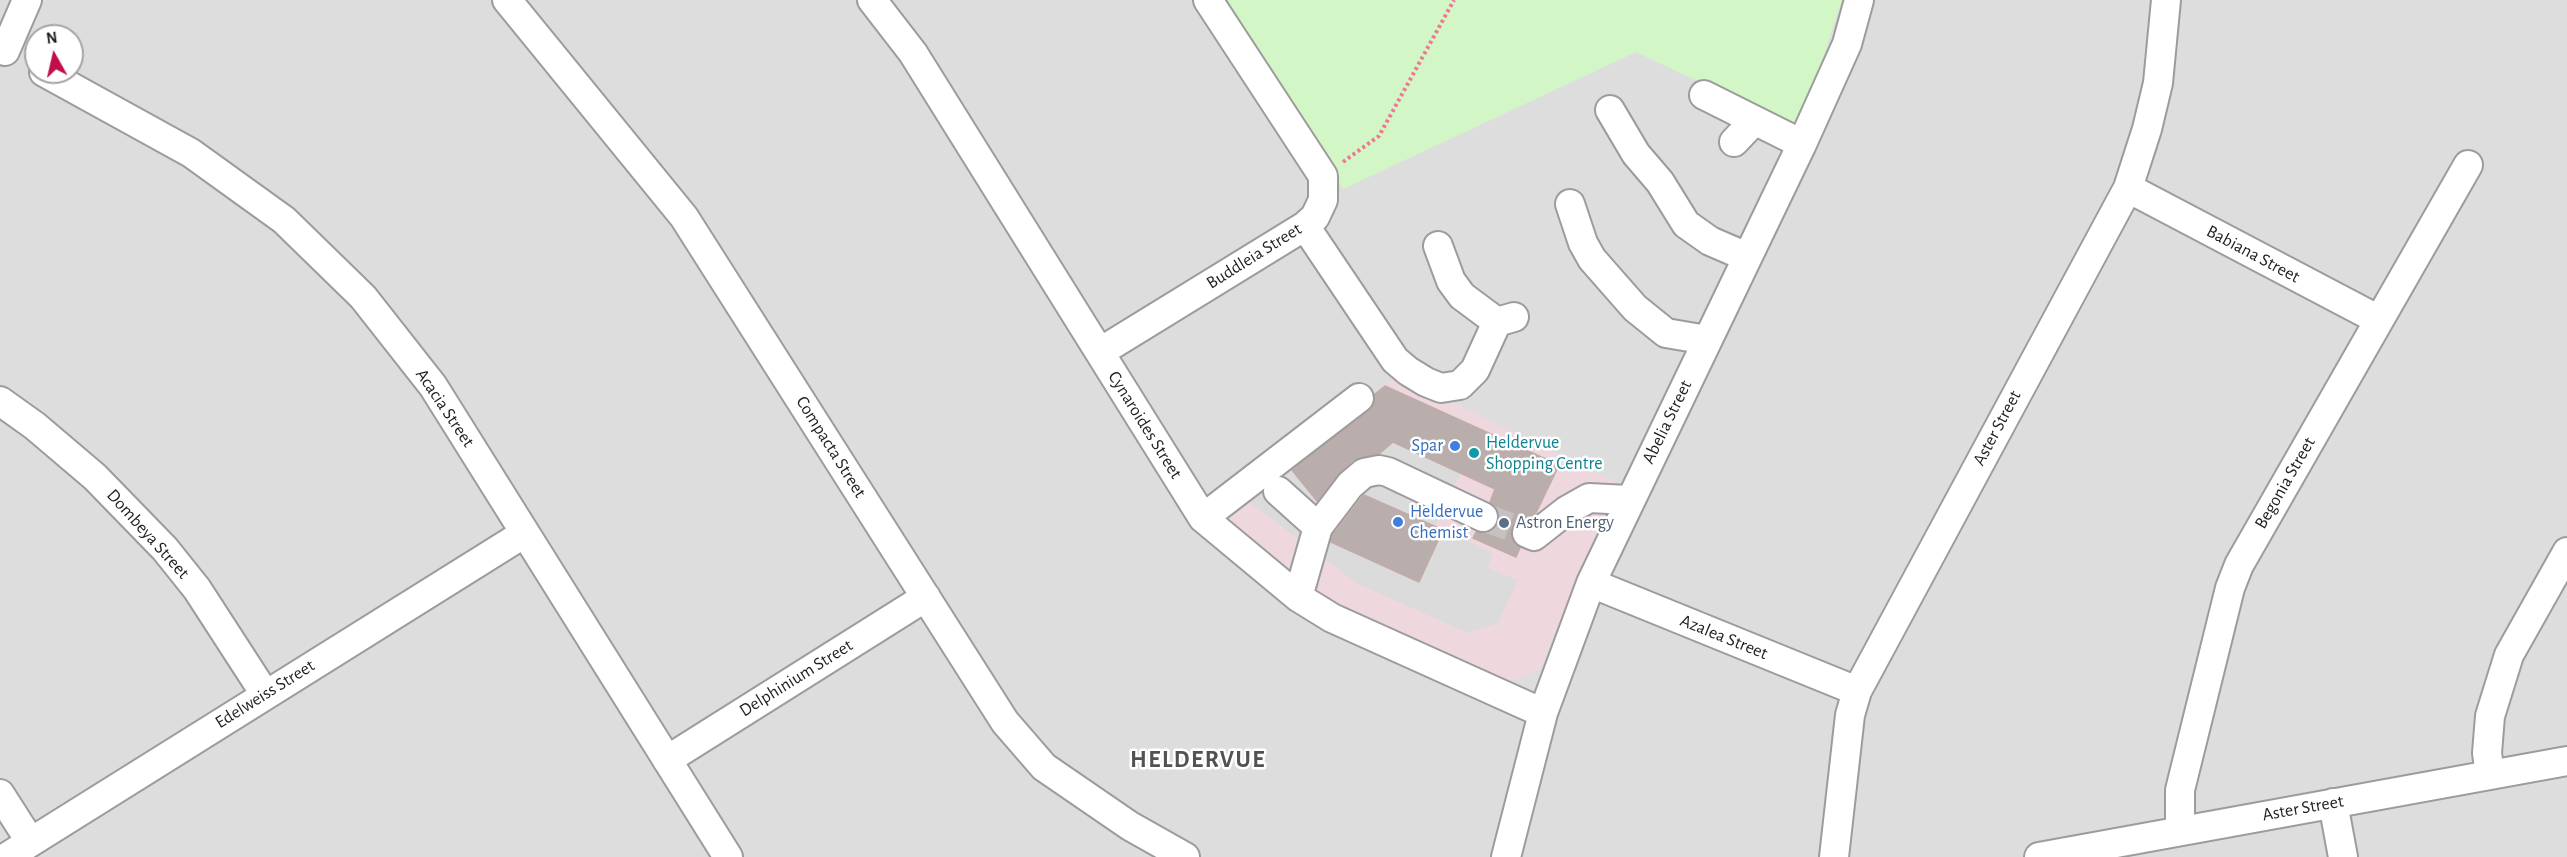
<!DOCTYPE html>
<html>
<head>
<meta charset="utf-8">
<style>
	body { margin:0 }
	#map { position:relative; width:2567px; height:857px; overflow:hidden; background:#efeae7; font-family:"Alegreya Sans",sans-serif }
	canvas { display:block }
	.north { position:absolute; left:24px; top:24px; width:60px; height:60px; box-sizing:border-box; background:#fff; border:2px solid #a5a5a5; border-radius:50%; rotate:352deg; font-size:16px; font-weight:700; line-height:24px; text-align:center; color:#1f1f1f }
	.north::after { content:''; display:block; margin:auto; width:21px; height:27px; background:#c00f49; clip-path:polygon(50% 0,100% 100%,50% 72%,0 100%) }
</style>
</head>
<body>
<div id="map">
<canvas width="2567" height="857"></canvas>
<div class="north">N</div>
</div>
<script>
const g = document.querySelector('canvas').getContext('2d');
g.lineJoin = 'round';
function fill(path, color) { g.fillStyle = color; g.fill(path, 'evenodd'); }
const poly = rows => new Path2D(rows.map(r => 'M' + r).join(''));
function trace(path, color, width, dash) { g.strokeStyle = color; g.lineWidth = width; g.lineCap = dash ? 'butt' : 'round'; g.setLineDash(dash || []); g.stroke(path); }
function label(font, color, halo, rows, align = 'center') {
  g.font = font + ' "Alegreya Sans",sans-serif'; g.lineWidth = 5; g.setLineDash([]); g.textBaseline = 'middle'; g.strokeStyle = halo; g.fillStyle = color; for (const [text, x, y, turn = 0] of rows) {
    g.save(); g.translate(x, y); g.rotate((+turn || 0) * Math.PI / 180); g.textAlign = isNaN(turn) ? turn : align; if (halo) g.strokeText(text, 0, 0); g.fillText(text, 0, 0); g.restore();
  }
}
fill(poly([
	[0,0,2567,0,2567,857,0,857],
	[36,36,72,36,72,72,36,72]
]), '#ddd');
fill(poly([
	[1397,375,1617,483,1540,669,1504,684,1323,600,1221,518]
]), '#efd7de');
fill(poly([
	[1224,0,1842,0,1819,70,1793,126,1636,52,1343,189]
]), '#d3f6c7');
fill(poly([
	[1393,442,1461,473,1435,526,1493,553,1488,568,1518,580,1498,623,1468,633,1358,584,1244,498,1286,463,1319,503]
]), '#dbdbdb');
const building = poly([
	[1385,386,1559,465,1536,513,1531,517,1518,519,1512,526,1511,536,1520,548,1516,557,1473,538,1476,532,1492,531,1498,524,1497,508,1490,502,1495,489,1393,442,1379,454,1353,460,1337,475,1317,501,1292,470,1369,411,1374,404,1375,394,1385,386],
	[1364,495,1443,530,1419,582,1331,542,1333,535,1364,495]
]);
fill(building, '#b9aeac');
trace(building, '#c0acaa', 1.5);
trace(poly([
	[1483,517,1527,533]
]), '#c5c1bf', 28, [28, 14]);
const minor = poly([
	[507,0,684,217,1005,722,1044,767,1130,826,1185,857],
	[872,0,913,53,1203,518,1298,597,1332,618,1543,713],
	[5,51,27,0],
	[44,72,191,153,284,220,363,297,433,386,728,857],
	[1704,95,1802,144],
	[1610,110,1636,154,1660,182,1686,224,1710,241,1747,257],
	[1734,142,1754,121],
	[2128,188,2379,320],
	[1570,204,1583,243,1592,259,1635,308,1666,333,1707,340],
	[1305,226,1395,360,1408,371,1426,382,1441,388,1460,385,1475,370,1497,322,1514,317],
	[1438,246,1451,281,1462,296,1497,322],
	[1100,352,1305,226,1315,217,1323,200,1323,176,1208,0],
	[0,401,35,426,95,477,165,549,197,589,265,694],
	[1278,491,1318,527],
	[1203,518,1359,398],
	[1527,533,1534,536,1566,511,1589,498,1629,500],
	[1591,583,1857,691],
	[1298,597,1318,527,1350,485,1364,473,1379,470,1388,472,1483,517],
	[667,760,926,597],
	[2490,775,2487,753,2490,716,2509,655,2567,552],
	[0,794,30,841],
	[2333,803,2343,857],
	[2180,831,2180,790,2230,588,2239,565,2468,165],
	[7,857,525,533],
	[1506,857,1543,713,1591,583,1802,144,1847,44,1859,0],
	[1834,857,1850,715,1857,691,2128,188,2147,129,2158,83,2166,0],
	[2039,857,2567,761]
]);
trace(minor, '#9c9c9c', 32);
trace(poly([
	[1343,162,1379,136,1454,0]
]), '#f07792', 4, [3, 3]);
trace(minor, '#fff', 28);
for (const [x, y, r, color] of [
	[1455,446,6,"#3f7fe0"],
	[1474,453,6,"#0f9aa8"],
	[1398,522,6,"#3f7fe0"],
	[1504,523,6,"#5c6f8a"]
]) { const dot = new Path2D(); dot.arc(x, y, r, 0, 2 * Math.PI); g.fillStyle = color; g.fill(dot); trace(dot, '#fff', 2); }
label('18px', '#1f1f1f', '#fff', [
	["Babiana Street",2253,254,28],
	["Buddleia Street",1254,256,-32],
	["Acacia Street",445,408,56],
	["Abelia Street",1667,422,-64],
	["Cynaroides Street",1145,425,58],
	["Aster Street",1997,428,-62],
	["Compacta Street",831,447,58],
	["Begonia Street",2285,483,-60],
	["Dombeya Street",148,534,48],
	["Azalea Street",1724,637,22],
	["Delphinium Street",796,678,-32],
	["Edelweiss Street",265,694,-32],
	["Aster Street",2303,808,-10]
]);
label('18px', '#0d838f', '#fff', [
	["Heldervue",1486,443],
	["Shopping Centre",1486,464]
], 'left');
label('18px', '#366cbe', '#fff', [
	["Spar",1443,446],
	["Heldervue",1410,512,"left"],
	["Chemist",1410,533,"left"]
], 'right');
label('18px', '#4e5e75', '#fff', [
	["Astron Energy",1516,523]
], 'left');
g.letterSpacing = '1.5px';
label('bold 24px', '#525252', '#fff', [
	["HELDERVUE",1198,760]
]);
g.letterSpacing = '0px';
</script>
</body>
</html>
